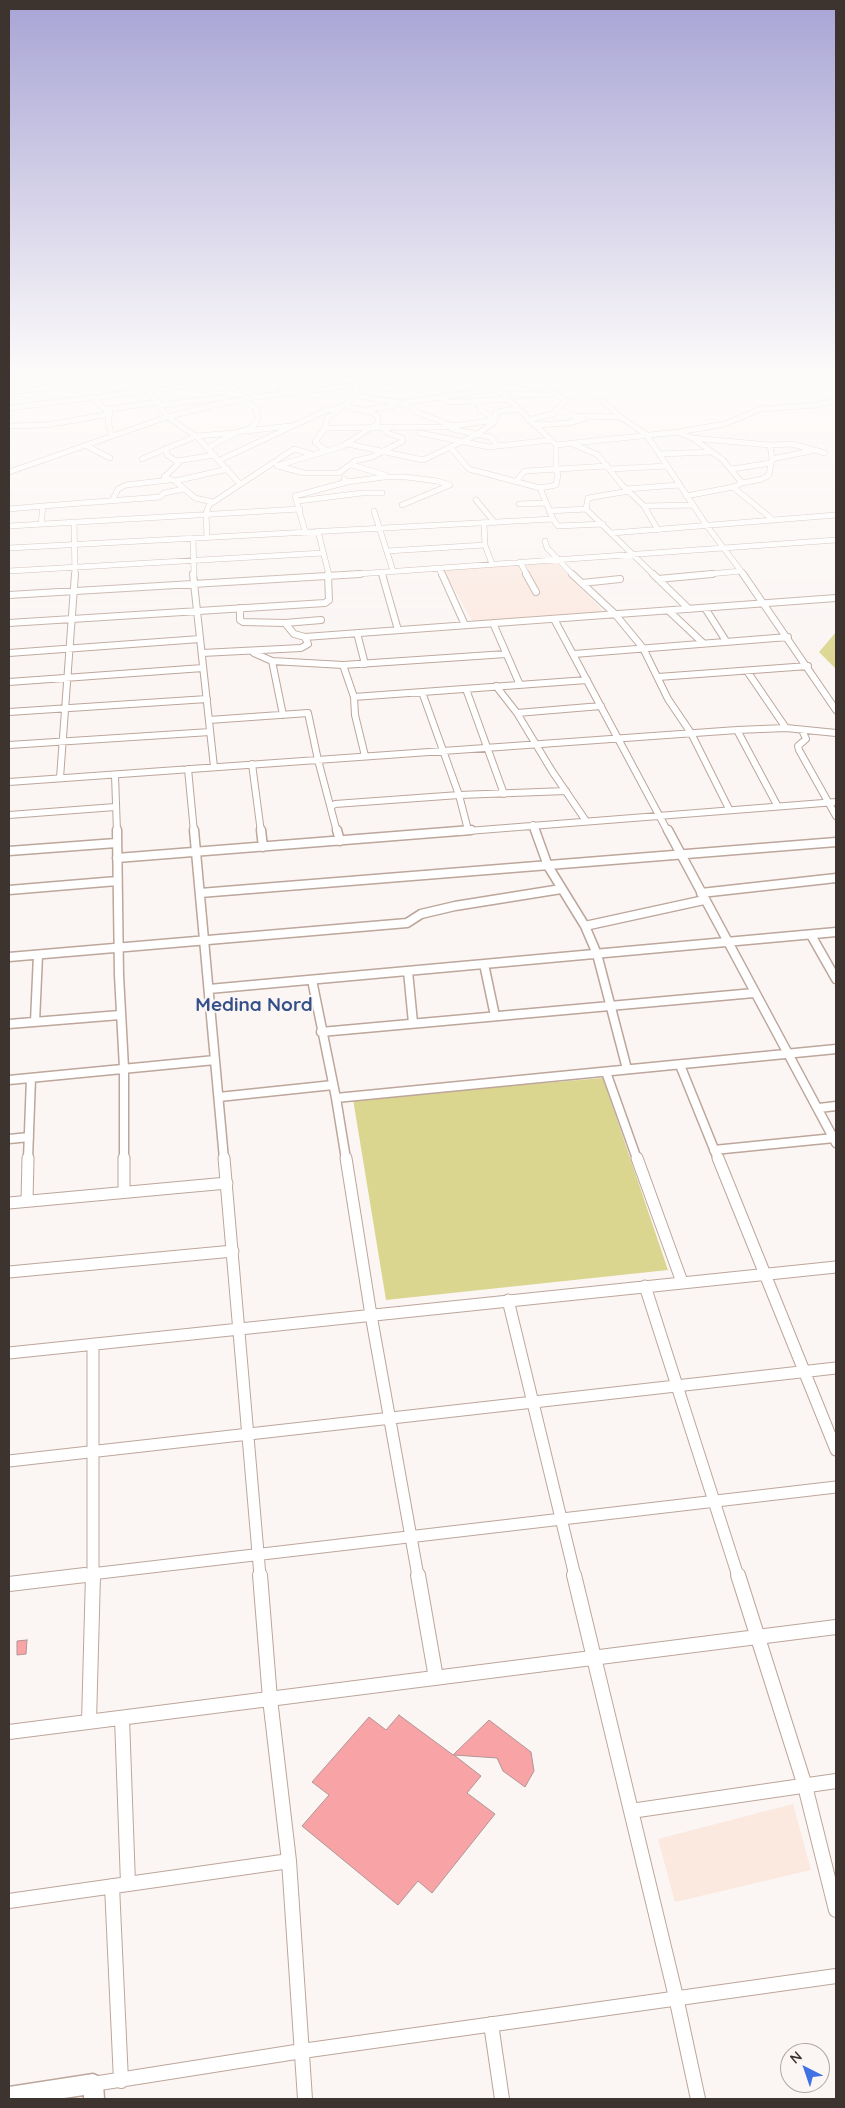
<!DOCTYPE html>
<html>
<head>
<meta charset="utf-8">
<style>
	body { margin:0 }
	#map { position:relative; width:845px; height:2108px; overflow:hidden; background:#fbf6f4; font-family:Quicksand,sans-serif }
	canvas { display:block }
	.frame { position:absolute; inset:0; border:10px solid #3d342f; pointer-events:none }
	.north { position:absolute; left:780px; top:2043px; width:50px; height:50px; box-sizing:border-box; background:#fbf6f4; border:1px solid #afa8a5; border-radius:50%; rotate:319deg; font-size:14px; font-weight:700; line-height:20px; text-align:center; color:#3d342f }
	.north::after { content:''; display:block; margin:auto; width:18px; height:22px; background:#4072e3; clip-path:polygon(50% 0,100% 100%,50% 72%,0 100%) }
</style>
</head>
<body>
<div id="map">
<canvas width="845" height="2108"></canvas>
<div class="frame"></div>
<div class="north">N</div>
</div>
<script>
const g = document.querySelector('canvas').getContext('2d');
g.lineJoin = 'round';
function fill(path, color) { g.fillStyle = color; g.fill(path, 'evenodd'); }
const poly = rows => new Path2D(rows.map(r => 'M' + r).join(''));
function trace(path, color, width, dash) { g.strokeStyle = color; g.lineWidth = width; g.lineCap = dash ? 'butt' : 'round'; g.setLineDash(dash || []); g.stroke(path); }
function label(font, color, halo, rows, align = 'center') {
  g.font = font + ' Quicksand,sans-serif'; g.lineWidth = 4; g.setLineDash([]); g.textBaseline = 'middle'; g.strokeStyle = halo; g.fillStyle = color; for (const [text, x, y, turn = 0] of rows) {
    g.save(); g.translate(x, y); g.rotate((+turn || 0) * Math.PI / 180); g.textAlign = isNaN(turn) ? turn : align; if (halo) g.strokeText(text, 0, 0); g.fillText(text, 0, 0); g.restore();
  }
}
fill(poly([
	[555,562,603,611,602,614,473,622,443,570,519,564,534,593,540,592,523,565],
	[793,1804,811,1870,675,1902,658,1839]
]), '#fbe8df');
fill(poly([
	[836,632,836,669,819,652],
	[603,1078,668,1270,386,1300,353,1099]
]), '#dbd68f');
const building = poly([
	[27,1640,26,1654,17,1655,17,1641,27,1640],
	[399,1715,453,1755,489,1720,531,1752,534,1771,525,1787,503,1771,497,1758,454,1755,481,1776,467,1793,495,1814,432,1893,418,1881,398,1905,302,1826,329,1795,312,1782,369,1717,386,1730,399,1715]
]);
fill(building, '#f8a3a5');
trace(building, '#b09696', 1);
const minorFar4 = poly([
	[141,373,142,380,167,417,196,436,240,484],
	[223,373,255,397],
	[281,373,282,394],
	[363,373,374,383],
	[476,373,503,394,556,445,556,469,558,475,556,485,540,488],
	[9,374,45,373],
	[483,378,540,386,566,400,553,414,528,420],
	[358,385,353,398,327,419,325,428,445,427,495,420],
	[9,392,163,373],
	[503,394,555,395],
	[354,395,401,403,419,413,453,426],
	[438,397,450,402,478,401],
	[602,400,620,417,646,434,707,526,744,575],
	[401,403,497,389],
	[161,405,227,397],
	[9,408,234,380],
	[105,410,158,402],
	[366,410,395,405],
	[556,410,575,416,620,417],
	[110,414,108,422,112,436],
	[495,419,480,410,478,401,507,399],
	[534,425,568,423,583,419],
	[9,426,46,425,110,414,93,398],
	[325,428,315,442,325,450],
	[452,429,490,437,495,441,495,446],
	[246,431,290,426],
	[678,432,725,424,760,409,816,405,831,402,836,398],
	[420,433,489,447,551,440],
	[348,444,423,460,478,434,495,421,496,412,516,409],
	[85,445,110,458],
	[556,445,678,432,692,438,770,445,792,444,825,453],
	[575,445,598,455,622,485,644,506,658,530],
	[166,448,167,455,176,461,215,455],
	[208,448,235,433,249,429,256,423,258,418,256,408,243,400],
	[451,448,469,469,540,488,553,519,558,526,603,524],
	[660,454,711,452],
	[142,459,196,436,235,433],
	[772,459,811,451],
	[220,460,327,410,340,408],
	[176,461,178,464,164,477,175,481,195,498,213,502],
	[352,465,385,475],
	[277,466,343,446,378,423,378,417,371,412,344,406],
	[278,466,304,473,339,473,355,461,372,457,403,441,402,438,388,433,384,429],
	[610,469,667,466],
	[732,469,771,463],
	[9,472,167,417,218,404,255,397,463,373],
	[517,480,525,471,607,466],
	[175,481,228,469],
	[347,482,384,477,406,477,437,481,450,485,402,505],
	[742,483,762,479,769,475,772,459,770,445],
	[733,487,773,520],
	[626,489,679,485],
	[686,496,733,487,742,483,723,460,694,439],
	[113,499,118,489,126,485,169,480],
	[476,500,495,523],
	[298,501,362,493,382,493],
	[519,504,546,503],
	[644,506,693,505],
	[9,509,43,506],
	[586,509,588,498,629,491],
	[374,511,393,571],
	[549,511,586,509,654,575],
	[74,523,75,575],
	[484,523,485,545,492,564],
	[41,524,43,506,160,497,164,493,184,489],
	[9,526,300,509],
	[305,531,295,496,347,482,344,479],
	[318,531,329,575],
	[612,533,836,515],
	[207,537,206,514,209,505,294,449,311,454],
	[193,538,194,575],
	[545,541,547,548,573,575],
	[9,548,553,519],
	[387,551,485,545],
	[520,562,527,575],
	[439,568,442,575],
	[9,571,323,553],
	[382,572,383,575],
	[343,575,836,540],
	[699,575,741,571]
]);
const minorFar3 = poly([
	[193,574,214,767],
	[382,574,398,630],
	[442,574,465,625],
	[526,574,536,592],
	[572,574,615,614,643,648,668,699,691,733,729,809],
	[653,574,689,609],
	[743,574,836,710],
	[658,579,712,574],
	[582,583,620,579],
	[9,595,360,574],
	[240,608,240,620,243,622,285,623,294,634,305,637,836,598],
	[705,608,726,641],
	[669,611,703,643],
	[554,619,668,832],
	[9,623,325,603,329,600,328,574],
	[285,623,321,620],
	[493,623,520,685],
	[357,633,365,664],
	[9,653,200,639],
	[202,653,301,648,308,644,305,637],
	[254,653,272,661,283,715],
	[574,654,788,637],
	[272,661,343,665,506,654],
	[343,665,354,697,355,715,365,756],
	[747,671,786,728],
	[658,677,808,666],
	[9,682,203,668],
	[496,686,517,713,552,771,586,821],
	[466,689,504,794],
	[422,692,459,795,468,830],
	[354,697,587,680],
	[9,712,207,699],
	[517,713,601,706],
	[209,720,308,713,318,760,337,832],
	[737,730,777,805],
	[802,730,806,739,798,746,799,750,836,816],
	[9,745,210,732],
	[252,764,261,832],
	[188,769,194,832],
	[115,775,117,832],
	[60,778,75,574],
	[9,782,737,730,786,728,836,733],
	[332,806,335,804,459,795,566,791],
	[9,815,115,807],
	[533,825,535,832],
	[455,832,836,802]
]);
const minorFar2 = poly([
	[117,830,119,975,124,1068,124,1159],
	[194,830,224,1159],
	[261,830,263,847],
	[337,830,340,841],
	[535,830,548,866,585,926,597,954,627,1069],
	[668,830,836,1143],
	[9,851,116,843],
	[117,858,471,830],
	[9,890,117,881],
	[200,893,836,842],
	[701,893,836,878],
	[585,926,704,900],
	[811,935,836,979],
	[9,957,407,923,421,914,455,906,561,889],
	[484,964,495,1016],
	[408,971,413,1023],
	[312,980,336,1098,346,1159],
	[209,989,836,932],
	[35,1022,38,955],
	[9,1024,120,1015],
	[321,1032,754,993],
	[680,1065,718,1159],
	[606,1072,637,1159],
	[9,1080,215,1060],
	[219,1097,333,1085],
	[336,1098,836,1049],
	[819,1108,836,1106],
	[9,1139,29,1137],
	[714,1150,834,1138],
	[28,1159,31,1078]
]);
const minorFar1 = poly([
	[124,1158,124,1192],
	[224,1158,260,1576],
	[346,1158,371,1315,418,1576],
	[637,1158,682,1282],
	[718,1158,836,1450],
	[27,1201,28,1158],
	[9,1203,227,1183],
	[9,1272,233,1251],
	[645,1286,738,1576],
	[508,1300,575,1576],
	[9,1353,836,1267],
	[9,1461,836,1368],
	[74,1576,836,1487],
	[93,1576,93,1344]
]);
const minor = poly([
	[260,1575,270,1699,289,1861,305,2099],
	[418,1575,436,1678],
	[574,1575,676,1997,698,2099],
	[738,1575,805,1786,836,1910],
	[9,1584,85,1575],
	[122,1718,128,1884],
	[89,1722,93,1575],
	[9,1732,836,1627],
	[631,1811,836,1781],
	[112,1886,121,2081],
	[9,1901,289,1861],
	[491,2024,502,2099],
	[93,2084,302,2051,836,1976]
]);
const tertiary = poly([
	[93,2074,100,2077,103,2084,104,2099,84,2099,84,2095,57,2099,9,2099,9,2087,93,2074]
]);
trace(minorFar4, '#bda69b', 6);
trace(minorFar3, '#bda69b', 8);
trace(minorFar2, '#bda69b', 11);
trace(minorFar1, '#bda69b', 13);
trace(minor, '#bda69b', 16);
trace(tertiary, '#bda69b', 3);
trace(minorFar4, '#fff', 5);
trace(minorFar3, '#fff', 6);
trace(minorFar2, '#fff', 8);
trace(minorFar1, '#fff', 11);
trace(minor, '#fff', 14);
fill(tertiary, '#fff');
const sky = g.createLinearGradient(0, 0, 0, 668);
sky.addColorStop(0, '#a8a4d5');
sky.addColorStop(0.56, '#fdfbfa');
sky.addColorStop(1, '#fdfbfa00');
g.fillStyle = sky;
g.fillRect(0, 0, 845, 668);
label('bold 19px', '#36518a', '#fbf6f4', [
	["Medina Nord",254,1005]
]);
</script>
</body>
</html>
